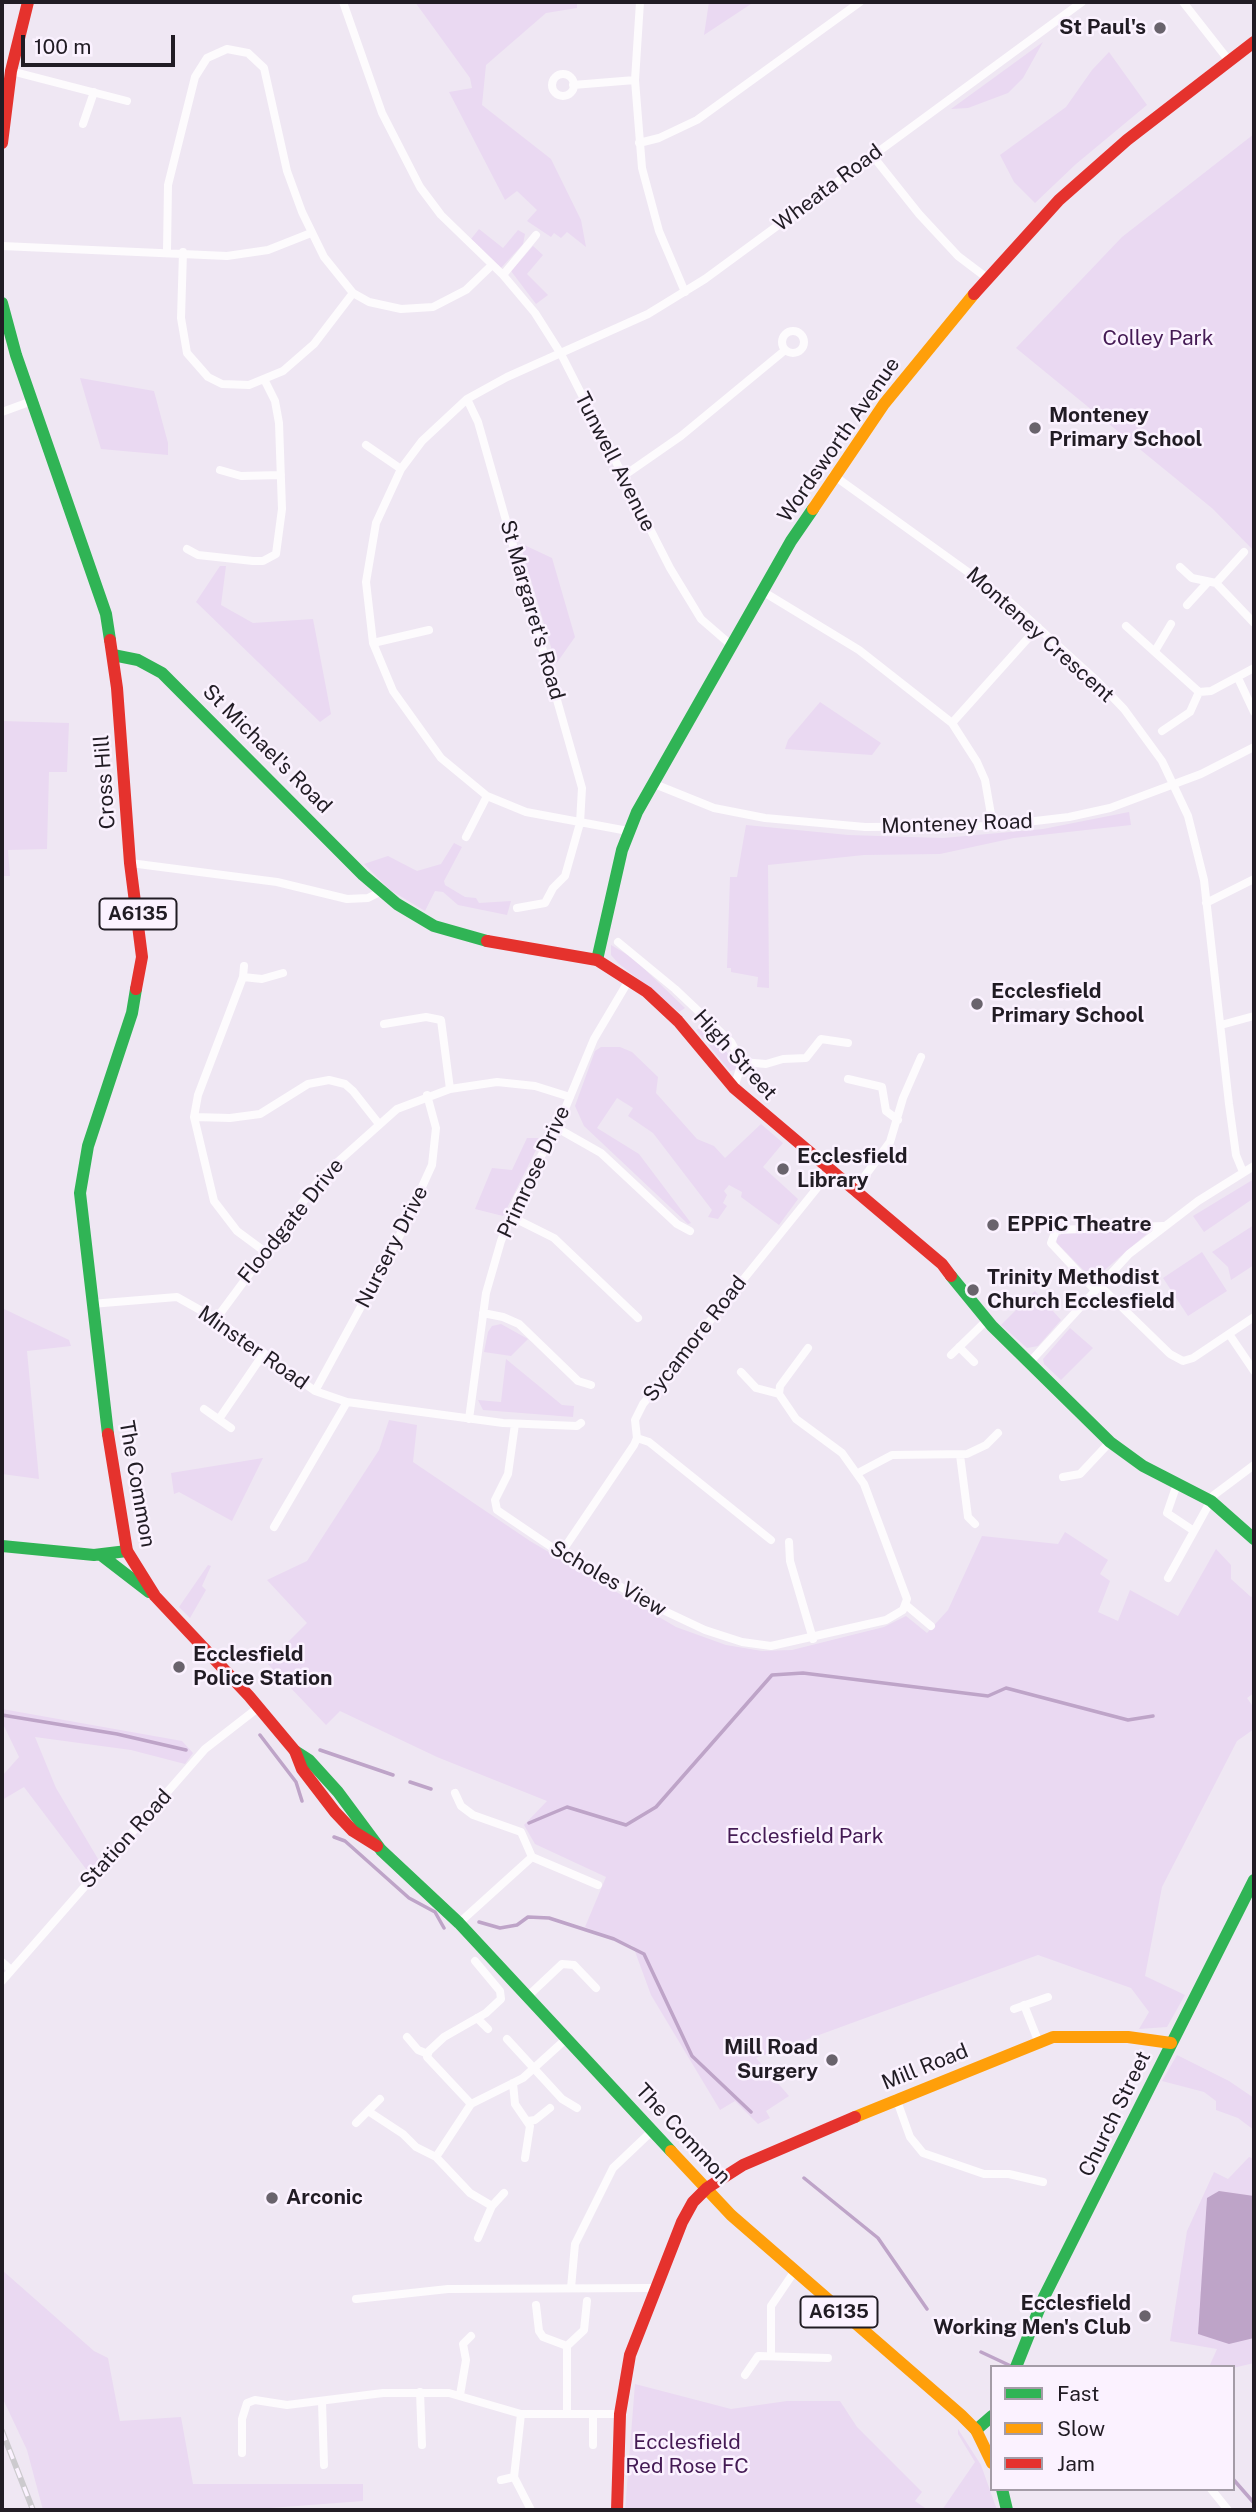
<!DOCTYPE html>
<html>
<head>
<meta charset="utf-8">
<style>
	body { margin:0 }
	#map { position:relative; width:1256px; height:2512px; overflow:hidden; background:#efe7f3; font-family:"Public Sans",sans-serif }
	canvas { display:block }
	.frame { position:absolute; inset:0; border:4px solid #211c24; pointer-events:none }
	.legend { position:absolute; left:990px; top:2365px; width:245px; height:126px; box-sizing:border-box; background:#fbf2ff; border:2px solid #a49ca7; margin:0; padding:9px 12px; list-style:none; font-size:21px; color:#211c24 }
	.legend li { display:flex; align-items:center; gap:14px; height:35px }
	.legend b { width:35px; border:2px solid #a49ca7 }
	.scale { position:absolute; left:21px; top:35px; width:154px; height:32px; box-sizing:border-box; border:4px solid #211c24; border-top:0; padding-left:9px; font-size:21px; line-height:24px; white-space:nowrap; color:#211c24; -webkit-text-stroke:5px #fbf2ff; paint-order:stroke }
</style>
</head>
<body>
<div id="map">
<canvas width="1256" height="2512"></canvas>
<div class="frame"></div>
<ul class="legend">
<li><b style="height:9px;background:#30b455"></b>Fast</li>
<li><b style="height:9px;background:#ff9f0a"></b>Slow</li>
<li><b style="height:9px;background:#e5322d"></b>Jam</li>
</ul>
<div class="scale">100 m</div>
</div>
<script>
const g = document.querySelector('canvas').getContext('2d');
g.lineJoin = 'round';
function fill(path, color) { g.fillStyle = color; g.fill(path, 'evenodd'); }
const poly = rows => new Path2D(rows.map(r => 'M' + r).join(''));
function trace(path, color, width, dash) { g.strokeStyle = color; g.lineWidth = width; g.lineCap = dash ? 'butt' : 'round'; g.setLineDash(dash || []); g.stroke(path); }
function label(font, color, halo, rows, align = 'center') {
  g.font = font + ' "Public Sans",sans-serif'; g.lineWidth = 5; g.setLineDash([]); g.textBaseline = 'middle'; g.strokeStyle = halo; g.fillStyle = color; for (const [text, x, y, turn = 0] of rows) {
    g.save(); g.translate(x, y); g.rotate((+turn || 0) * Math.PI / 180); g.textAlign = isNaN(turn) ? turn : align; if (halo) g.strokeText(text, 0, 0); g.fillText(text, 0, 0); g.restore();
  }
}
fill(poly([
	[415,2,577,2,577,8,546,13,486,65,482,105,551,159,581,220,586,247,567,232,561,238,554,233,551,237,527,221,537,210,517,191,505,200,449,92,472,88,470,78],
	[709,2,754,2,704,35],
	[1043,42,1023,78,1008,93,968,108,951,109],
	[1109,52,1147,105,1076,164,1035,203,1014,182,1000,155,1066,107,1092,70],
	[1254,134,1254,551,1213,509,1016,348,1122,237],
	[479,229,503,248,518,230,525,234,523,244,501,268,471,239],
	[533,246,543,255,527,274,548,295,536,304,511,271],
	[80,378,154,391,168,443,168,455,101,449],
	[520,543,552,558,575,637,556,664],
	[220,566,226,566,221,605,253,623,313,619,331,714,320,722,196,602],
	[820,702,881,743,872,755,785,749,788,740],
	[2,721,69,723,67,772,49,772,47,849,8,850,10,876,2,876],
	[1129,812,1131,825,1014,838,940,854,864,855,768,865,769,988,757,987,758,977,731,972,731,968,727,968,730,877,737,877,746,825,848,835,943,838,1043,829],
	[454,843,462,847,444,881,445,885,465,897,476,898,479,903,511,901,507,915,458,905,443,892,435,891,425,911,390,890,364,864,388,856,417,871,441,864],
	[611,945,633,958,685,1008,679,1012,618,963,611,955],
	[698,1029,708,1030,721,1043,737,1069,730,1071,696,1030],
	[601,1047,620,1047,632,1052,658,1077,656,1093,697,1139,714,1146,725,1158,761,1124,783,1143,763,1167,798,1199,779,1225,741,1197,742,1192,729,1185,724,1191,727,1195,723,1203,727,1206,718,1219,708,1217,712,1210,653,1133,628,1116,633,1108,617,1098,597,1128,639,1154,691,1223,688,1224,584,1126,575,1106,595,1051],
	[527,1138,542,1138,503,1216,475,1209,492,1168,512,1170],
	[1254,1179,1254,1198,1204,1232,1193,1216],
	[1254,1225,1254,1265,1231,1280,1228,1267,1212,1252],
	[1148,1228,1150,1231,1093,1280,1057,1243,1056,1238,1063,1233],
	[1202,1252,1227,1291,1188,1316,1163,1278],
	[1035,1291,1061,1320,1038,1346,1027,1348,1001,1325],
	[2,1308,69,1340,71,1346,27,1351,39,1479,2,1474],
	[501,1324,528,1339,511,1356,484,1352,488,1332,492,1326],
	[1070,1328,1093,1348,1061,1380,1044,1364,1043,1359],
	[506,1359,562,1405,574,1406,573,1417,483,1410,478,1400,501,1402],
	[389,1420,417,1425,413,1462,530,1541,676,1627,726,1645,762,1651,792,1650,884,1627,906,1616,927,1633,948,1610,982,1536,1058,1544,1065,1532,1108,1560,1100,1574,1110,1581,1098,1612,1118,1621,1130,1590,1178,1616,1216,1549,1231,1565,1231,1579,1251,1597,1254,1595,1254,1693,1247,1698,1254,1708,1254,1729,1237,1741,1162,1887,1145,1976,1185,1995,1167,2027,1139,2029,1149,2012,1131,1988,1038,1955,756,2058,789,2096,766,2111,770,2118,758,2124,735,2101,720,2110,651,1995,633,1946,585,1927,606,1877,535,1844,524,1825,547,1801,437,1757,340,1711,326,1725,267,1663,307,1623,267,1580,307,1561,379,1450],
	[263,1458,232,1521,179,1492,174,1494,171,1473],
	[208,1565,211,1566,202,1586,206,1590,190,1618,179,1607],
	[2,1709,182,1741,193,1753,185,1764,131,1750,35,1737,56,1788,101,1864,94,1873,89,1873,24,1787,2,1800,3,1775,19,1757,2,1722],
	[1177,2055,1229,2081,1254,2098,1254,2130,1238,2118,1216,2110,1216,2101,1204,2092,1162,2081],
	[1249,2157,1254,2159,1254,2363,1233,2368,1209,2367,1217,2349,1170,2341,1187,2231,1214,2172,1228,2179],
	[2,2270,94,2351,108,2358,120,2421,181,2417,193,2484,363,2484,363,2501,244,2510,43,2510,27,2450,2,2397],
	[635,2384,731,2409,787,2401,840,2401,857,2427,922,2492,915,2501,928,2510,625,2510],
	[958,2429,981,2465,997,2510,942,2510,975,2462,958,2434]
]), '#ead9f2');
fill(poly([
	[1219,2191,1254,2196,1254,2338,1229,2344,1198,2334,1207,2198]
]), '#bea4c8');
trace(poly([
	[2,1715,117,1734,186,1750],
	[260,1735,296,1782,302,1801],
	[320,1750,393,1775],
	[410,1782,431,1789],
	[529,1823,567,1807,626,1825,656,1807,772,1675,803,1673,988,1696,1006,1688,1128,1720,1153,1716],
	[334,1837,345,1841,409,1898,435,1912,444,1928],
	[479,1922,500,1928,517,1925,528,1917,549,1918,614,1939,644,1954,692,2056,751,2112],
	[804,2178,878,2238,927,2309],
	[981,2352,1013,2367],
	[1233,2479,1254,2503]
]), '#bea4c8', 3.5);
trace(poly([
	[343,2,382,113,420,187,441,215,503,275,535,313,561,354,670,568,701,619,731,645],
	[640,2,635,80,642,168,659,231,685,292],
	[1183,2,1230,62],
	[11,71,127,101],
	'552 85a11 11 0 1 1 22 0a11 11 0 1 1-22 0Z',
	[573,85,635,80],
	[83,124,94,92],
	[639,143,659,138,697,120,860,2],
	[872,155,919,214,958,256,987,278],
	[2,246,227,256,268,250,311,233],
	[167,251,168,185,195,77,207,58,227,49,248,53,264,68,287,171,302,212,324,257,353,293,369,302,401,309,433,307,466,290,492,265],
	[183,252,181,318,187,353,208,377,222,384,249,385,283,371,314,344,353,293],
	[503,275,536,235],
	'782 342a11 11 0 1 1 22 0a11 11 0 1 1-22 0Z',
	[467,399,478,422,582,788,580,823,565,876,553,888,545,903,517,908],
	[2,412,32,401],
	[366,445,401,469],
	[220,470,241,476,281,475],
	[833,475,1011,603,1097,681,1124,709,1162,761,1188,816,1204,880,1229,1104,1236,1155,1243,1172],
	[622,477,681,436,784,351],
	[187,549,198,555,253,561,263,561,276,554,282,509,279,423,275,401,265,381],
	[1180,567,1192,578,1216,583,1244,552],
	[1216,583,1254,623],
	[762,591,859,650,952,723,977,762,985,780,993,826],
	[1187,605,1208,582],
	[1126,626,1199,692,1211,691,1254,668],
	[373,643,429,630],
	[1155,651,1171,624],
	[1238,678,1254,712],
	[952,723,1038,627],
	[1162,731,1190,712,1199,692],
	[652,783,714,808,765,818,865,827,993,826,1069,817,1110,808,1201,774,1254,747],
	[628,831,526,812,487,796,441,758,393,691,373,643,366,582,376,523,401,469,422,441,467,399,507,377,648,314,705,279,1082,2],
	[466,837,487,796],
	[130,863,277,882,347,899,368,898,380,892],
	[1206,903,1254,879],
	[618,942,675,989,731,1042,742,1062,734,1088],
	[244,966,243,977,198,1095,194,1117,214,1201,237,1231,264,1251],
	[243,977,262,979,283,973],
	[384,1024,426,1017,441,1020,450,1089],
	[1221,1025,1254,1016],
	[742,1062,766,1064,783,1059,806,1058,821,1039,848,1043],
	[848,1079,882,1087,886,1111,898,1120],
	[194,1117,230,1118,260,1114,308,1084,329,1080,345,1084,353,1091,379,1124],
	[557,1128,601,1153,677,1224,690,1231],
	[853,1192,890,1142,903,1098,921,1057],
	[510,1216,554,1238,638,1318],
	[1099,1285,1170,1354,1183,1361,1193,1358,1254,1317],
	[1094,1289,1051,1243,1056,1230,1163,1226],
	[91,1304,177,1297,216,1319,315,1391,347,1402,503,1423,577,1426,581,1423],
	[483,1313,503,1317,519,1324,578,1381,591,1385],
	[216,1319,322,1176,397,1109,450,1089,497,1082,535,1086,570,1097],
	[1229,1334,1254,1371],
	[959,1347,974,1362],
	[951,1355,987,1320],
	[1029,1363,1129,1254,1198,1201,1254,1166],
	[741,1372,756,1388,779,1394],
	[315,1391,400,1235,432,1165,436,1128,427,1095],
	[204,1409,231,1428],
	[219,1419,264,1353],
	[469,1419,486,1293,501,1241,518,1197,557,1128,594,1039,629,980],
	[515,1424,508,1474,495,1500,497,1510,550,1546,652,1605,705,1630,742,1642,771,1646,886,1620,903,1610,907,1599,864,1484,842,1453,796,1419,779,1394,780,1386,808,1348],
	[637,1438,649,1442,771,1540],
	[960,1455,968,1517,975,1524],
	[858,1473,892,1455,967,1454,986,1445,998,1433],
	[1063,1477,1080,1474,1110,1442],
	[1177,1484,1167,1513,1194,1531],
	[274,1527,347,1402],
	[789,1542,790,1561,813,1639],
	[561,1553,634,1445,637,1438,635,1420,643,1404,830,1172],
	[1168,1578,1214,1495,1254,1465],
	[906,1605,931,1626],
	[455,1793,461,1806,473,1815,521,1832,532,1857],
	[459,1923,532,1857,598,1885],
	[2,1962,11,1970],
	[2,1981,205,1749,259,1707],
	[527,1997,562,1964,574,1965,596,1988],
	[1024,2005,1039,2043],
	[1014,2009,1048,1997],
	[477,2018,488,2029],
	[407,2037,418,2050,428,2054],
	[507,2039,562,2099,577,2108],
	[513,2083,515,2104,530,2126,525,2158],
	[896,2098,910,2137,923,2153,984,2174,1009,2174,1043,2182],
	[471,2104,427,2057,429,2051,444,2037,486,2013,501,1999,500,1991,475,1961],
	[368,2111,403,2134,416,2147,436,2157,470,2193,492,2206],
	[528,2121,535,2120,550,2108],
	[356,2123,380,2099],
	[436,2157,471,2104,523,2078,566,2039],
	[478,2238,492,2206,504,2193],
	[571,2288,575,2244,613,2168,653,2130],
	[356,2299,448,2289,654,2288],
	[536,2305,539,2331,543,2337,567,2346,584,2330,587,2301],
	[771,2355,771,2306,794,2272],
	[745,2375,758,2356,828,2358],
	[420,2392,422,2445],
	[460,2395,466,2360,463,2344,471,2336],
	[322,2402,324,2465],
	[567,2413,567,2346],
	[521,2414,514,2477,531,2510],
	[593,2414,593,2445],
	[242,2453,242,2419,247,2403,255,2400,287,2405,383,2393,449,2393,521,2414,620,2414],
	[501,2480,514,2477],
	[1211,2489,1228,2510]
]), '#fdfbfd', 8);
trace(poly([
	[2,303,16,355,106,614,110,640],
	[113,655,138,660,162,673,363,875,397,904,434,926,487,941],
	[597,960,622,850,637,812,791,541,813,509],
	[951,1276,992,1326,1110,1442,1143,1466,1211,1501,1254,1539],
	[108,1434,80,1193,88,1146,132,1013,136,989],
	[2,1546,94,1555,127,1551],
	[101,1555,149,1592],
	[295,1751,309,1760,338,1792,381,1850,459,1923,671,2151],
	[1016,2367,1044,2297,1254,1880],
	[976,2430,992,2416],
	[1002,2489,1007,2510]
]), '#30b455', 12);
trace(poly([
	[813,509,884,404,974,294],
	[855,2117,1053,2037,1128,2037,1171,2043],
	[671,2151,731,2215,961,2415,976,2430,992,2463]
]), '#ff9f0a', 12);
trace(poly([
	[2,143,11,71,28,2],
	[974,294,1059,200,1127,140,1254,42],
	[110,640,117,688,130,863,142,957,136,989],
	[487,941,597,960,647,992,678,1021,734,1088,942,1264,951,1276],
	[108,1434,127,1551,155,1596,249,1696,295,1751,302,1769,335,1812,353,1831,377,1846],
	[617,2510,620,2414,630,2355,682,2222,693,2202,707,2188,743,2165,855,2117]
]), '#e5322d', 12);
const rail = poly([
	[2,2431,33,2510]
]);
trace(rail, '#cccace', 6);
trace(rail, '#fbf2ff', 3.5, [10]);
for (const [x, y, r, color] of [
	[1160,28,7,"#69636c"],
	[1035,428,7,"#69636c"],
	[977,1004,7,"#69636c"],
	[783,1169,7,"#69636c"],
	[993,1225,7,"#69636c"],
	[973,1290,7,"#69636c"],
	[179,1667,7,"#69636c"],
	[832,2060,7,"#69636c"],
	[272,2198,7,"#69636c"],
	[1145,2316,7,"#69636c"]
]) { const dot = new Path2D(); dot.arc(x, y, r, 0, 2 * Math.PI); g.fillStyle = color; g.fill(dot); trace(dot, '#fbf2ff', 2.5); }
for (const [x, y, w] of [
	[138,914,77],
	[839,2312,77]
]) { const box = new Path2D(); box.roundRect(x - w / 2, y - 15.5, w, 31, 5); g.fillStyle = '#fbf2ff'; g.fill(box); trace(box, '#211c24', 2); }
label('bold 19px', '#211c24', null, [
	["A6135",138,914],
	["A6135",839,2312]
]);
label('bold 21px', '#211c24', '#fbf2ff', [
	["St Paul's",1146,28,"right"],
	["Monteney",1049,416],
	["Primary School",1049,440],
	["Ecclesfield",991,992],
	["Primary School",991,1016],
	["Ecclesfield",797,1157],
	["Library",797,1181],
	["EPPiC Theatre",1007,1225],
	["Trinity Methodist",987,1278],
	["Church Ecclesfield",987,1302],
	["Ecclesfield",193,1655],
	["Police Station",193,1679],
	["Mill Road",818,2048,"right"],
	["Surgery",818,2072,"right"],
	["Arconic",286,2198],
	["Ecclesfield",1131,2304,"right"],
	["Working Men's Club",1131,2328,"right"]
], 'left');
label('21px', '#211c24', '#fbf2ff', [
	["Wheata Road",828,188,-37],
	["Wordsworth Avenue",839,440,-55],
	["Tunwell Avenue",615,462,63],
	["St Margaret's Road",532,610,74],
	["Monteney Crescent",1040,635,42],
	["St Michael's Road",267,749,45],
	["Cross Hill",105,782,-94],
	["Monteney Road",957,824,-2],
	["High Street",735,1055,48],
	["Primrose Drive",534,1172,-65],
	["Floodgate Drive",291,1221,-51],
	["Nursery Drive",392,1247,-63],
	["Sycamore Road",695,1339,-52],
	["Minster Road",253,1348,35],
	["The Common",137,1484,80],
	["Scholes View",608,1579,30],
	["Station Road",126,1839,-48],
	["Mill Road",925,2067,-22],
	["Church Street",1115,2114,-64],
	["The Common",683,2134,47]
]);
label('21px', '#441a54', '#fbf2ff', [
	["Colley Park",1158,339],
	["Ecclesfield Park",805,1837],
	["Ecclesfield",687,2443],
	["Red Rose FC",687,2467]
]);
</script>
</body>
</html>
